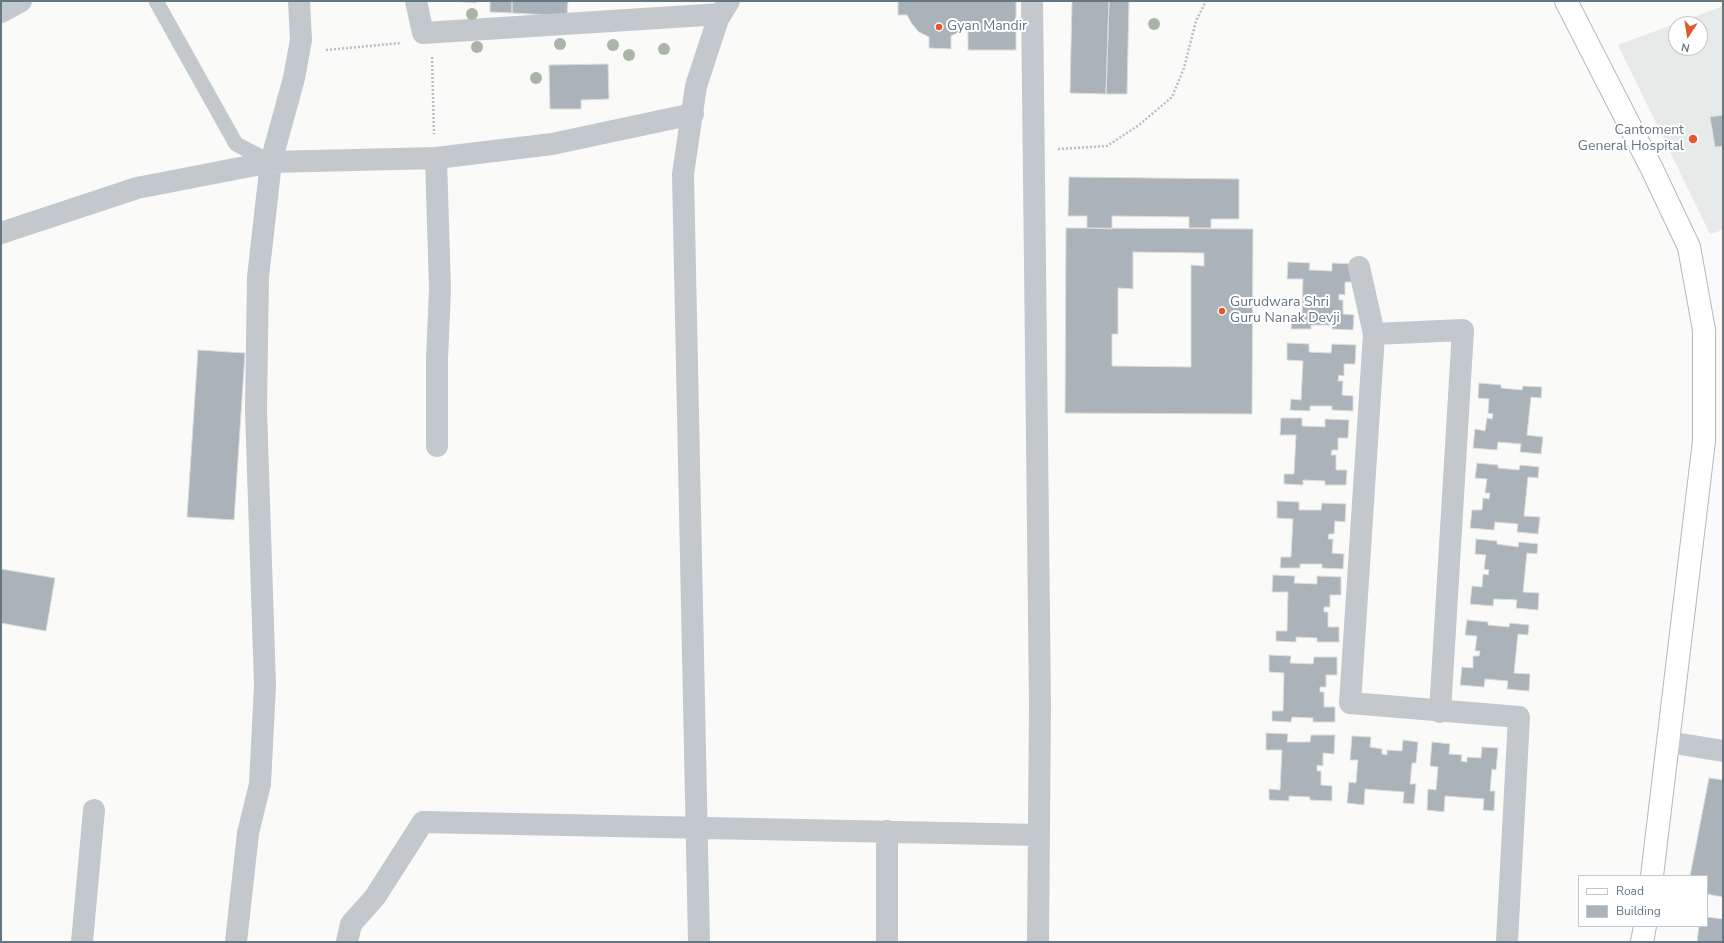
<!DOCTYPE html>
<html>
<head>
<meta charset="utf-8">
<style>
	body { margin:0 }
	#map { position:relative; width:1724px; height:943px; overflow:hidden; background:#fafaf8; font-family:"Nunito Sans",sans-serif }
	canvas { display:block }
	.frame { position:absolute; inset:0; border:2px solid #657683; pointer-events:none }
	.legend { position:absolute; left:1578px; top:875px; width:130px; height:52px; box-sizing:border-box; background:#fff; border:1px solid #c1c8cd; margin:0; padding:5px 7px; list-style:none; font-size:12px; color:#657683 }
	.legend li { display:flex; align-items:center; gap:8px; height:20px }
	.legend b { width:20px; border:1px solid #c1c8cd }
	.north { position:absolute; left:1668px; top:16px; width:40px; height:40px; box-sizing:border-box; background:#fff; border:1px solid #c1c8cd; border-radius:50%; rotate:192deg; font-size:11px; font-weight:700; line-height:16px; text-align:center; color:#657683 }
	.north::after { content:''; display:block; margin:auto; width:14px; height:18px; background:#e4572e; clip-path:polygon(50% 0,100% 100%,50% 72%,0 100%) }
</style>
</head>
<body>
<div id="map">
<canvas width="1724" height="943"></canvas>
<div class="frame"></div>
<ul class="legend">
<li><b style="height:5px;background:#fff"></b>Road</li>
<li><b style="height:11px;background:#aab3b9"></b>Building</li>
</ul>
<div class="north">N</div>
</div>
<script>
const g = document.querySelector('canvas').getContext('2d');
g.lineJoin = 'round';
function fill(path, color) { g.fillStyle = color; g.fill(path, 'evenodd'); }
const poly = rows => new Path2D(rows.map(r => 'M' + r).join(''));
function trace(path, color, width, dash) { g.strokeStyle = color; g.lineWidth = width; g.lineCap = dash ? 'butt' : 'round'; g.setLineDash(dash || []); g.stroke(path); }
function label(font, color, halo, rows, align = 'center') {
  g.font = font + ' "Nunito Sans",sans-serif'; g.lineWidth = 4; g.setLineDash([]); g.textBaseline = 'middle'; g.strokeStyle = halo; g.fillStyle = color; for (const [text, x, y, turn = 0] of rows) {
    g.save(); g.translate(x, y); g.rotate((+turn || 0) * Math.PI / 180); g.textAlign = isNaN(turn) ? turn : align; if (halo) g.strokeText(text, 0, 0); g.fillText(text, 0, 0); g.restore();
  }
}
fill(poly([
	[1723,6,1723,230,1710,234,1618,45],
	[1676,24,1700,24,1700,48,1676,48]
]), '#e8e9e9');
const building = poly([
	[452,1,476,1,476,3,452,1],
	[490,1,512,1,512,13,490,12,490,1],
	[512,1,568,1,567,16,512,13,512,1],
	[898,1,1016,1,1016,50,968,50,968,22,961,31,951,36,951,49,929,48,929,37,919,32,912,24,907,15,898,15,898,1],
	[1072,1,1109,1,1106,94,1070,93,1072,1],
	[1109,1,1129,1,1127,94,1106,94,1109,1],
	[608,64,609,99,581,100,581,109,550,109,549,65,608,64],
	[1723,115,1723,146,1715,147,1710,117,1723,115],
	[1069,177,1239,179,1239,219,1211,219,1211,228,1189,228,1189,217,1112,216,1112,229,1087,228,1087,216,1068,216,1069,177],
	[1066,228,1253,229,1252,414,1065,413,1066,228],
	[1133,252,1204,253,1204,266,1191,265,1191,367,1112,366,1112,334,1118,334,1118,288,1133,289,1133,252],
	[1288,262,1310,263,1309,270,1332,271,1332,263,1356,264,1356,282,1345,282,1345,295,1339,294,1339,300,1343,300,1343,314,1354,315,1353,330,1332,329,1332,325,1311,325,1311,329,1291,329,1292,318,1302,318,1303,279,1287,279,1288,262],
	[1287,343,1309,344,1309,352,1331,353,1332,344,1356,345,1355,364,1344,364,1344,376,1339,375,1338,381,1343,381,1342,395,1353,396,1353,411,1332,410,1332,406,1310,406,1310,411,1290,410,1291,399,1301,400,1303,361,1287,360,1287,343],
	[198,350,245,353,234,520,187,517,198,350],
	[1479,383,1501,385,1501,388,1522,390,1523,386,1542,387,1541,398,1531,397,1527,435,1543,437,1541,454,1520,452,1521,444,1498,442,1497,450,1473,448,1475,429,1485,431,1487,418,1492,419,1493,414,1488,413,1489,399,1478,398,1479,383],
	[1281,418,1302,418,1302,426,1325,427,1325,419,1349,420,1348,438,1338,438,1338,450,1332,450,1331,455,1336,455,1336,470,1347,470,1346,485,1325,485,1325,481,1303,480,1303,485,1284,484,1284,474,1294,474,1296,435,1280,435,1281,418],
	[1477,463,1498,465,1498,468,1519,470,1520,465,1539,467,1538,478,1528,477,1524,516,1540,517,1538,534,1517,532,1518,524,1495,522,1494,530,1470,528,1472,510,1482,510,1483,498,1489,499,1490,493,1485,493,1487,479,1475,478,1477,463],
	[1277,501,1299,502,1299,510,1321,510,1322,503,1346,504,1345,522,1335,521,1334,534,1329,534,1328,539,1333,539,1332,553,1344,554,1343,569,1322,568,1322,564,1300,564,1300,568,1280,568,1281,557,1291,557,1293,519,1277,518,1277,501],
	[1476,539,1497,541,1497,544,1518,547,1519,542,1538,544,1537,554,1527,553,1523,592,1539,593,1538,610,1516,608,1517,600,1494,599,1493,606,1470,604,1472,586,1482,587,1483,574,1488,575,1489,570,1484,569,1486,555,1475,554,1476,539],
	[1,569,55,578,46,631,1,623,1,569],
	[1273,575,1295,576,1294,583,1317,584,1317,576,1341,577,1341,595,1330,595,1330,607,1324,607,1324,612,1328,612,1328,627,1339,627,1339,642,1317,642,1317,638,1296,637,1296,642,1276,641,1276,631,1287,631,1288,592,1272,592,1273,575],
	[1467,620,1488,622,1488,625,1509,627,1510,623,1529,625,1528,635,1518,634,1514,673,1530,674,1529,691,1507,689,1508,681,1485,679,1484,687,1460,685,1462,667,1473,668,1473,656,1479,656,1480,651,1475,651,1477,636,1465,635,1467,620],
	[1269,655,1291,656,1290,663,1313,664,1314,657,1337,657,1337,675,1326,675,1326,687,1320,687,1320,692,1324,692,1324,707,1335,707,1335,722,1313,722,1313,718,1292,717,1291,722,1272,721,1272,711,1283,711,1284,673,1269,672,1269,655],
	[1266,733,1288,734,1287,742,1310,742,1311,735,1335,735,1334,754,1323,753,1323,766,1317,765,1317,771,1321,771,1321,785,1332,786,1332,801,1310,800,1310,797,1289,796,1289,801,1269,800,1269,789,1280,790,1282,750,1266,750,1266,733],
	[1352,736,1371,737,1370,747,1382,749,1382,754,1387,755,1387,750,1402,751,1403,740,1418,742,1416,763,1412,763,1410,784,1416,784,1414,804,1403,803,1404,792,1365,789,1364,805,1347,803,1349,782,1356,783,1358,760,1350,760,1352,736],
	[1432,742,1450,744,1449,754,1462,755,1461,761,1467,762,1467,757,1481,758,1482,747,1498,748,1496,770,1492,769,1490,791,1495,791,1494,811,1483,810,1484,799,1445,796,1444,812,1427,810,1428,789,1436,790,1438,767,1430,766,1432,742],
	[1709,778,1723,780,1723,897,1707,894,1707,876,1690,876,1709,778],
	[1707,917,1723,919,1723,942,1697,942,1699,926,1707,926,1707,917]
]);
fill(building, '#aab3b9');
trace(building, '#dcdcda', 1);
const secondary = poly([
	[1566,1,1652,169,1689,247,1704,330,1704,441,1652,876],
	[1642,942,1645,926]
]);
trace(secondary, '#b3babf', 24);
trace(poly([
	[326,50,401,43],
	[432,57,434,134],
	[1058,149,1107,146,1139,125,1172,97,1184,68,1196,21,1206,1]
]), '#bbbfc2', 2.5, [2, 2]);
trace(poly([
	[156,1,236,144,271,162]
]), '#c3c8cc', 15);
trace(poly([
	[416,1,423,33,721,14],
	[1032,1,1040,705,1038,942],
	[1,12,21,1],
	[436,158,440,289,437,359,437,446],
	[1,233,137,188,271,162,436,158,552,144,693,114],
	[1359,267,1374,334,1350,703,1519,717,1507,942],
	[1374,334,1463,330,1440,712],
	[1668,742,1723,751],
	[82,942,94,810],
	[236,942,248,833,260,784,265,685,256,410,258,277,271,162,294,78,301,40,299,1],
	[347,942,351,924,375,897,423,822,1039,835],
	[699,942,683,174,696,86,718,19,729,1],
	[887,942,887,831]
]), '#c3c8cc', 22);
trace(secondary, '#fff', 22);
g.fillStyle = '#aab4a7';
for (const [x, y] of [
	[472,14],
	[1154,24],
	[560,44],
	[613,45],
	[477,47],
	[664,49],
	[629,55],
	[536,78]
]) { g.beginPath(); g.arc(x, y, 6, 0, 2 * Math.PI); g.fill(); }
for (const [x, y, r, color] of [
	[939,27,4,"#e4572e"],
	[1693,139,5,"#e4572e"],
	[1222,311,4,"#e4572e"]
]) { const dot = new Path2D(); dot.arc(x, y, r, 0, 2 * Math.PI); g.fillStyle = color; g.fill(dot); trace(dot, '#fff', 1.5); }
label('14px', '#657683', '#fff', [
	["Gyan Mandir",947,27],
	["Cantoment",1684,131,"right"],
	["General Hospital",1684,147,"right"],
	["Gurudwara Shri",1230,303],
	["Guru Nanak Devji",1230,319]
], 'left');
</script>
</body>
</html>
